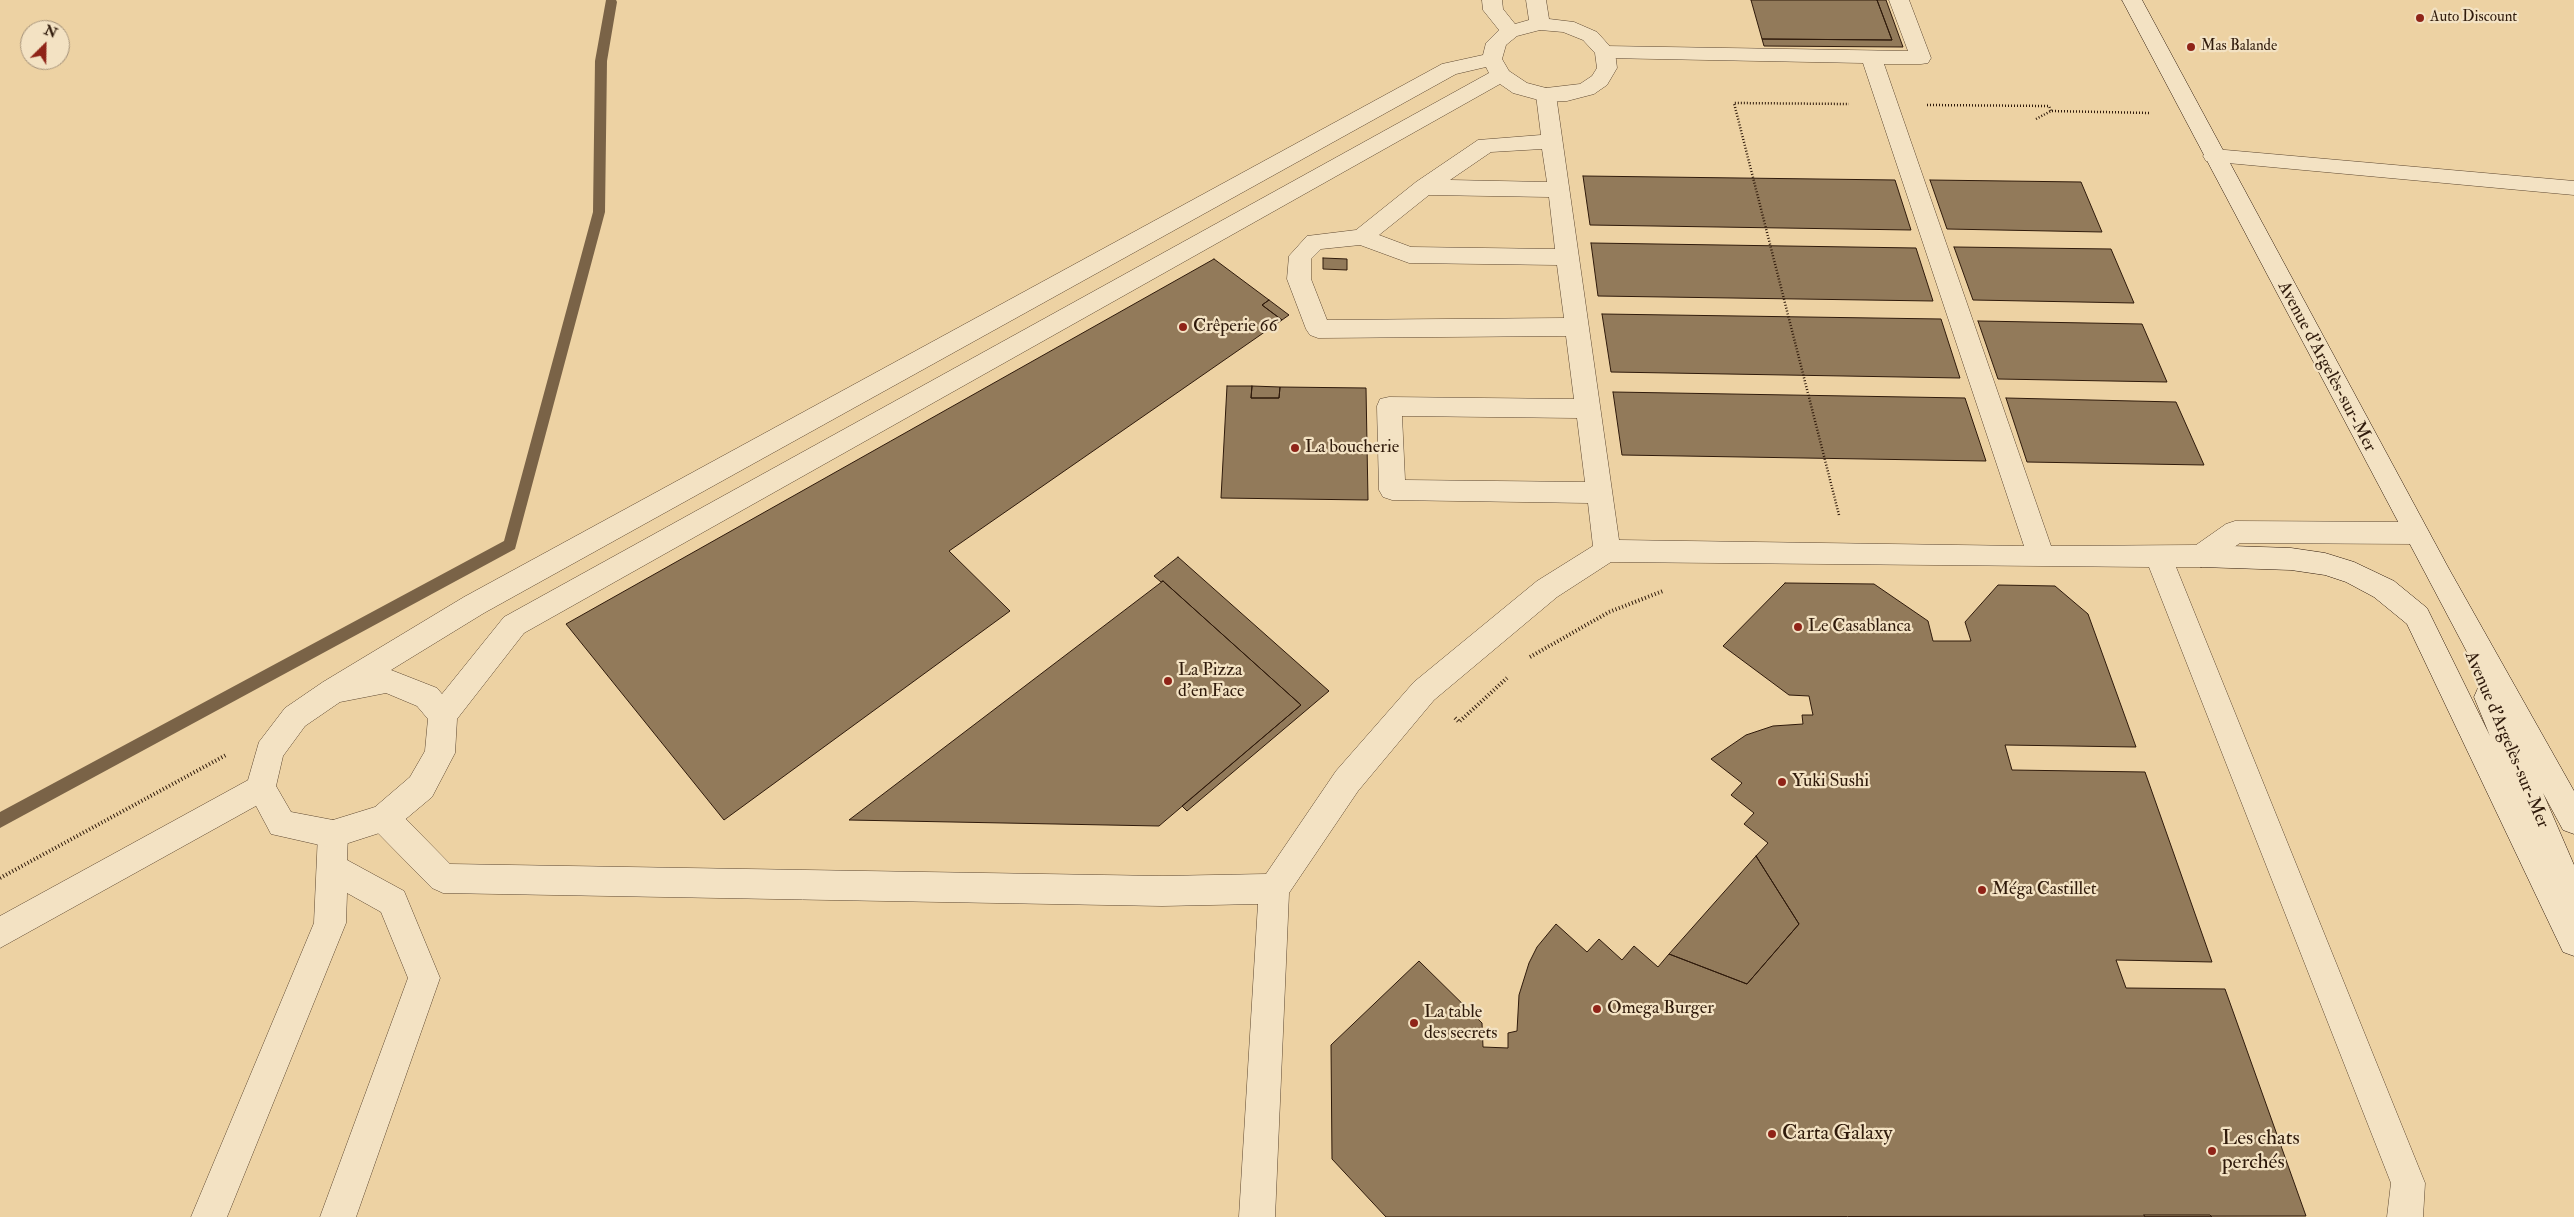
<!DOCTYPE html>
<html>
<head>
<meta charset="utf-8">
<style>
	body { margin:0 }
	#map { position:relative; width:2574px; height:1217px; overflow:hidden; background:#edd2a3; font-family:"IM FELL Double Pica",serif }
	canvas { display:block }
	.north { position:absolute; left:20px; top:20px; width:50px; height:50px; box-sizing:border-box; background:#f3e2c3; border:1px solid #a59279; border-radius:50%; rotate:23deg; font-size:14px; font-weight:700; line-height:20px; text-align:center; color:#2f1a0b }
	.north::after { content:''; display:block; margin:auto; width:18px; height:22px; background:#8f2418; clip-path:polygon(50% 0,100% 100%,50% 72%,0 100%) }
</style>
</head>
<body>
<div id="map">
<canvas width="2574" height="1217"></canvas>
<div class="north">N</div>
</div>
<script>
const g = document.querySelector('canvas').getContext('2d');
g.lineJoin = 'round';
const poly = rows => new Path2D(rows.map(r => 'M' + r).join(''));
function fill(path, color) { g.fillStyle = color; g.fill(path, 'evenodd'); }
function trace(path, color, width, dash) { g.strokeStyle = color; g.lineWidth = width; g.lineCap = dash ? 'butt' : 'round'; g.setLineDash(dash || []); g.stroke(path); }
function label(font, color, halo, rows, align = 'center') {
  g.font = font + ' "IM FELL Double Pica",serif'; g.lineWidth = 4.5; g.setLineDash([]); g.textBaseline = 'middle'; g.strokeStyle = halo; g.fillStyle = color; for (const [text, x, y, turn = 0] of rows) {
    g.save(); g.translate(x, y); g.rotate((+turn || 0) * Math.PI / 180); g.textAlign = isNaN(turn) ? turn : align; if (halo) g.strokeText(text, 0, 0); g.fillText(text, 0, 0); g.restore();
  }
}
fill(poly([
	[606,0,616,0,617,2,607,61,605,212,515,549,0,828,0,812,504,541,593,212,595,61,606,0]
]), '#7a6347');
const building = poly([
	[1751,0,1877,0,1892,40,1762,39,1751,0],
	[1877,0,1886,0,1903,47,1764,46,1762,39,1892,40,1877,0],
	[1583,176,1895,180,1911,230,1590,225,1583,176],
	[1930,180,2081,182,2102,232,1947,229,1930,180],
	[1591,243,1916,248,1933,301,1598,296,1591,243],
	[1954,247,2111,249,2134,303,1973,300,1954,247],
	[1323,258,1347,259,1347,270,1323,269,1323,258],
	[1214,259,1269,300,1262,305,1282,320,949,551,1010,611,724,820,566,624,1214,259],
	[1269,300,1289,315,1282,320,1262,305,1269,300],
	[1602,314,1941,319,1960,378,1611,372,1602,314],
	[1978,321,2142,324,2167,382,1998,379,1978,321],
	[1227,386,1252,386,1251,398,1279,398,1280,387,1366,388,1368,500,1221,498,1227,386],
	[1252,386,1280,387,1279,398,1251,398,1252,386],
	[1613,392,1965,398,1986,461,1622,455,1613,392],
	[2006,398,2176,402,2204,465,2027,462,2006,398],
	[1178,557,1329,691,1187,811,1182,806,1301,705,1163,581,1161,582,1154,576,1178,557],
	[1163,581,1301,705,1159,826,849,820,1163,581],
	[1785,583,1874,584,1928,621,1933,641,1971,641,1965,622,1998,585,2055,586,2088,614,2136,747,2005,745,2012,770,2145,772,2212,962,2116,960,2126,988,2225,989,2306,1216,1389,1217,1386,1217,1332,1159,1331,1045,1419,961,1482,1023,1483,1047,1508,1048,1508,1033,1517,1031,1519,995,1529,963,1537,947,1556,924,1587,952,1599,939,1622,960,1634,946,1658,967,1669,954,1747,984,1799,924,1756,856,1768,843,1744,824,1754,813,1731,795,1742,783,1711,759,1746,735,1773,726,1803,724,1802,715,1813,715,1809,696,1789,695,1723,646,1785,583],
	[1756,856,1799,924,1747,984,1669,954,1756,856],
	[2144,1215,2210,1215,2212,1217,2145,1217,2144,1215]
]);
fill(building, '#927a5a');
trace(building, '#2f1a0b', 1);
const lane = poly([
	[1889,0,1909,0,1931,58,1928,63,1921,64,1884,64,2051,546,2196,545,2226,524,2235,521,2415,522,2424,525,2428,533,2424,541,2415,544,2240,543,2210,564,2201,567,2176,567,2425,1183,2423,1217,2387,1217,2391,1183,2149,567,1611,562,1557,597,1434,700,1358,791,1289,893,1275,1217,1239,1217,1258,904,1162,906,443,893,432,888,373,828,369,818,373,808,384,804,395,808,450,864,1162,876,1266,874,1336,771,1414,682,1537,581,1593,546,1588,503,1392,500,1383,497,1379,490,1377,406,1380,399,1389,397,1574,399,1566,336,1318,338,1310,335,1306,329,1287,279,1289,256,1307,236,1356,230,1416,182,1478,140,1541,135,1536,95,1539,90,1546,88,1553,90,1556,95,1619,540,2024,546,1863,63,1605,58,1598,56,1595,52,1598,48,1605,46,1908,51,1889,0],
	[1542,149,1547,182,1450,180,1491,152,1542,149],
	[1429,195,1549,197,1555,249,1411,247,1379,235,1429,195],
	[1360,245,1409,263,1557,265,1564,318,1327,320,1311,279,1311,259,1321,249,1360,245],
	[1402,416,1577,418,1585,482,1405,480,1402,416],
	[261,773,272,777,276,787,272,797,0,948,0,916,261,773],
	[333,820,344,824,348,834,347,860,404,891,440,978,356,1217,320,1217,408,978,381,912,347,893,346,923,227,1217,191,1217,314,923,318,834,322,824,333,820]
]);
const street = poly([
	[1482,0,1502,0,1503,9,1515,24,1529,20,1526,0,1546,0,1549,19,1574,22,1597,32,1615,52,1617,68,1607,85,1594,94,1567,101,1546,102,1513,93,1500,84,524,633,457,719,455,753,432,797,395,828,333,848,271,834,246,787,259,742,285,708,323,682,464,597,1442,64,1483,55,1486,43,1499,30,1483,10,1482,0],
	[1540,30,1563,32,1583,40,1595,53,1597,68,1592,76,1580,84,1546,88,1527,83,1509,71,1502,59,1506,45,1517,36,1540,30],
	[1486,67,1489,73,504,617,442,694,437,688,391,670,484,613,1456,74,1486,67],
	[386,693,417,706,428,719,425,751,410,777,375,807,333,820,291,812,276,786,283,756,305,726,340,702,386,693],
	[2214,149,2574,181,2574,195,2206,161,2203,156,2206,151,2214,149]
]);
const secondary = poly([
	[2122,0,2142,0,2449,569,2574,791,2574,834,2563,830,2543,793,2574,865,2574,956,2563,952,2407,624,2374,597,2346,582,2325,575,2291,570,2201,567,2192,564,2188,556,2192,548,2201,545,2291,548,2325,553,2354,562,2394,581,2427,608,2490,736,2474,697,2478,688,2485,686,2122,0]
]);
trace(lane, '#5e4831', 1);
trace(street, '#5e4831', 1);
trace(secondary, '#2f1a0b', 1);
trace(poly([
	[1927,105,2049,106,2051,111],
	[2036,119,2051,111,2151,113],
	[1839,515,1734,103,1849,104]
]), '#2f1a0b', 2.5, [1, 2]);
trace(poly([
	[1530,657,1609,612,1663,591],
	[1455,718,1459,722,1507,678],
	[0,878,226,755]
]), '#2f1a0b', 4, [1, 2.5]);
fill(lane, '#f3e2c3');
fill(street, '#f3e2c3');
fill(secondary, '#f3e2c3');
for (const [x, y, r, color] of [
	[2420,18,5,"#8f2418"],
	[2191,47,5,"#8f2418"],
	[1183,327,5,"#8f2418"],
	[1295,448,5,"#8f2418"],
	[1798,627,5,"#8f2418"],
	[1168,681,5,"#8f2418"],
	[1782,782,5,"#8f2418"],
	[1982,890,5,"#8f2418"],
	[1597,1009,5,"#8f2418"],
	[1414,1023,5,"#8f2418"],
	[1772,1134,5,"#8f2418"],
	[2212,1151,5,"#8f2418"]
]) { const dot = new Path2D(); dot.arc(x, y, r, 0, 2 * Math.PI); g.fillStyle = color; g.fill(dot); trace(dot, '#f3e2c3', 2); }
label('15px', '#2f1a0b', '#f3e2c3', [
	["Auto Discount",2430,18],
	["Mas Balande",2201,47]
], 'left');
label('18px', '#2f1a0b', '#f3e2c3', [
	["Crêperie 66",1193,327],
	["La boucherie",1305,448],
	["Le Casablanca",1808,627],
	["La Pizza",1178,671],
	["d'en Face",1178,692],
	["Yuki Sushi",1792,782],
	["Méga Castillet",1992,890],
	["Omega Burger",1607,1009],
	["La table",1424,1013],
	["des secrets",1424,1034]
], 'left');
label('18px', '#2f1a0b', '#f3e2c3', [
	["Avenue d'Argelès-sur-Mer",2326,367,62],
	["Avenue d'Argelès-sur-Mer",2506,740,67]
]);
label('21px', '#2f1a0b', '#f3e2c3', [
	["Carta Galaxy",1782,1134],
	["Les chats",2222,1139],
	["perchés",2222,1163]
], 'left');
</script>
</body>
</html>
